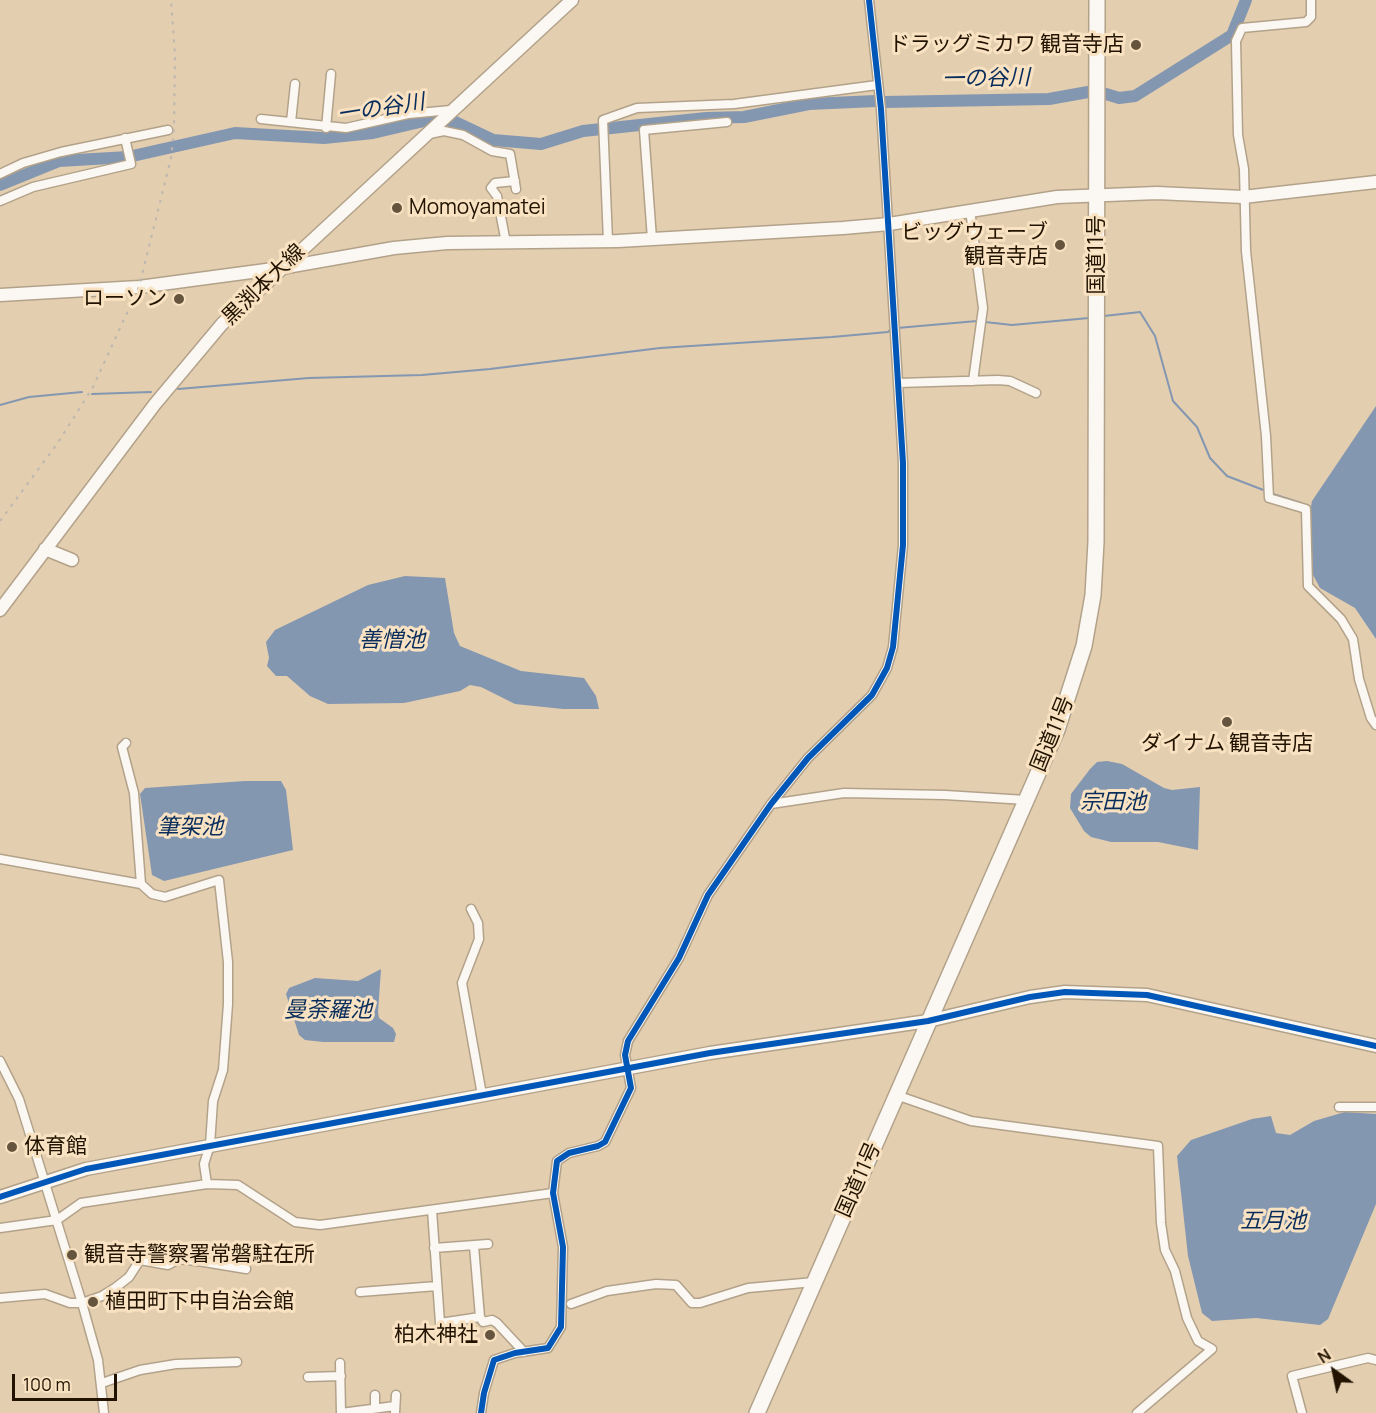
<!DOCTYPE html>
<html>
<head>
<meta charset="utf-8">
<style>
	body { margin:0 }
	#map { position:relative; width:1376px; height:1413px; overflow:hidden; background:#e3ceb0; font-family:Manrope,sans-serif }
	canvas { display:block }
	.north { position:absolute; left:1304px; top:1341px; width:60px; height:60px; -webkit-text-stroke:4px #f9e2c1; paint-order:stroke; rotate:327deg; font-size:16px; font-weight:700; line-height:24px; text-align:center; color:#211300 }
	.north::after { content:''; display:block; margin:auto; width:21px; height:27px; background:#211300; clip-path:polygon(50% 0,100% 100%,50% 72%,0 100%) }
	.scale { position:absolute; left:12px; top:1374px; width:105px; height:27px; box-sizing:border-box; border:3px solid #211300; border-top:0; padding-left:8px; font-size:18px; line-height:21px; white-space:nowrap; color:#211300; -webkit-text-stroke:4px #f9e2c1; paint-order:stroke }
</style>
</head>
<body>
<div id="map">
<canvas width="1376" height="1413"></canvas>
<div class="north">N</div>
<div class="scale">100 m</div>
</div>
<script>
const g = document.querySelector('canvas').getContext('2d');
g.lineJoin = 'round';
function fill(path, color) { g.fillStyle = color; g.fill(path, 'evenodd'); }
const poly = rows => new Path2D(rows.map(r => 'M' + r).join(''));
function trace(path, color, width, dash) { g.strokeStyle = color; g.lineWidth = width; g.lineCap = dash ? 'butt' : 'round'; g.setLineDash(dash || []); g.stroke(path); }
function label(font, color, halo, rows, align = 'center') {
  g.font = font + ' Manrope,"Noto Sans JP",sans-serif'; g.lineWidth = 6; g.setLineDash([]); g.textBaseline = 'middle'; g.strokeStyle = halo; g.fillStyle = color; for (const [text, x, y, turn = 0] of rows) {
    g.save(); g.translate(x, y); g.rotate((+turn || 0) * Math.PI / 180); g.textAlign = isNaN(turn) ? turn : align; if (halo) g.strokeText(text, 0, 0); g.fillText(text, 0, 0); g.restore();
  }
}
fill(poly([
	[1376,406,1376,639,1355,608,1320,588,1313,575,1310,511,1312,501],
	[405,576,445,578,454,633,460,646,521,671,584,678,596,696,599,709,563,709,515,704,481,687,470,685,460,691,404,703,328,704,310,696,287,676,276,676,267,666,269,658,266,642,275,630,368,585],
	[1107,761,1122,764,1164,788,1172,790,1200,787,1198,850,1158,842,1111,842,1091,837,1084,831,1070,808,1071,794,1090,769,1097,762],
	[245,781,281,781,286,790,293,850,164,881,152,875,140,794,145,788],
	[381,969,378,1012,379,1018,393,1028,396,1034,394,1042,323,1042,305,1040,299,1035,286,994,289,988,315,978,358,981],
	[1345,1112,1376,1114,1376,1204,1328,1319,1320,1325,1256,1318,1212,1321,1202,1313,1188,1256,1177,1156,1191,1140,1252,1119,1271,1116,1276,1133,1290,1135,1314,1121]
]), '#8497b1');
trace(poly([
	[1104,316,1140,312,1155,336,1173,401,1197,427,1210,458,1227,476,1266,491],
	[985,322,1012,325,1089,318],
	[897,328,977,321],
	[178,389,309,378,422,375,490,369,660,348,832,337,888,332,891,329],
	[92,394,151,392],
	[0,405,29,397,82,392],
	[1273,494,1301,503]
]), '#8497b1', 2);
trace(poly([
	[1106,94,1119,98,1135,96,1232,35,1246,0],
	[884,102,1049,99,1088,92],
	[0,185,59,161,128,157,235,133,324,138,373,133,424,121,455,122,493,140,541,144,583,131,706,118,744,117,809,104,876,101]
]), '#8497b1', 12);
const street = poly([
	[1311,0,1311,17,1306,22,1242,28,1236,41,1238,135,1244,169,1246,251,1266,436,1269,498,1306,509,1308,586,1341,619,1353,639,1359,679,1371,718,1376,725],
	[261,119,346,128,408,114,451,110],
	[291,122,295,84],
	[326,128,331,74],
	[429,134,444,131,463,135,492,151,510,154,516,189],
	[0,174,23,163,61,152,168,130],
	[0,201,33,187,131,164,125,138],
	[970,210,983,308,973,381],
	[652,239,644,130,727,122],
	[608,241,603,120,637,108,734,104,877,85],
	[506,243,497,196,491,188,495,183,515,181],
	[899,383,998,380,1010,381,1036,393],
	[126,743,122,747,134,793,141,884],
	[771,804,844,793,945,795,1026,800],
	[0,859,141,884,152,894,165,897,219,880,228,962,228,1004,223,1070,213,1101,210,1145,204,1164,207,1184],
	[471,909,478,923,479,939,462,983,482,1095],
	[0,1061,19,1099,82,1303,98,1360,104,1413],
	[896,1095,971,1121,1158,1146,1161,1223,1165,1250,1175,1271,1187,1318,1198,1341,1212,1349,1137,1413],
	[1339,1107,1376,1107],
	[432,1210,440,1323,480,1317,474,1246],
	[0,1228,57,1220,81,1203,207,1184,238,1185,295,1222,320,1225,553,1193],
	[434,1248,488,1244],
	[360,1292,437,1286],
	[0,1298,45,1294,70,1303,82,1303,102,1296,115,1288,129,1277,140,1260,168,1265,179,1259,204,1262,246,1269],
	[571,1304,607,1291,656,1284,676,1285,692,1303,700,1303,748,1288,814,1282],
	[480,1317,483,1322,492,1320,497,1323,524,1352],
	[340,1363,341,1413],
	[308,1377,341,1376],
	[102,1383,140,1370,176,1364,237,1362],
	[375,1395,375,1408],
	[341,1413,395,1406],
	[395,1413,396,1395],
	[481,1413,484,1393,494,1360,515,1353,548,1348,561,1327,563,1247,553,1193,557,1161,569,1153,598,1146,605,1142,631,1088,625,1055,628,1041,679,958,708,895,771,804,808,758,872,695,887,668,893,647,903,545,903,463,881,109,869,0],
	[1302,1413,1292,1376,1368,1358,1376,1360]
]);
const secondary = poly([
	[0,295,139,287,281,268,394,248,447,243,618,241,843,228,889,224,1057,197,1157,193,1243,197,1376,182],
	[45,549,72,560],
	[0,610,155,404,222,324,572,0],
	[0,1197,86,1169,710,1053,928,1021,1030,997,1065,992,1147,995,1376,1046]
]);
const highway = poly([
	[757,1413,1057,730,1084,646,1093,595,1096,542,1097,0]
]);
trace(street, '#b3a28a', 11);
trace(secondary, '#b3a28a', 15);
trace(highway, '#b3a28a', 18);
trace(street, '#fbf8f3', 8);
trace(secondary, '#fbf8f3', 12);
trace(highway, '#fbf8f3', 15);
trace(poly([
	[0,521,57,444,93,387,139,287,171,158,174,128,175,55,171,0]
]), '#bdb7af', 2, [3, 6]);
trace(poly([
	[0,1197,86,1169,710,1053,928,1021,1030,997,1065,992,1147,995,1376,1046],
	[481,1413,484,1393,494,1360,515,1353,548,1348,561,1327,563,1247,553,1193,557,1161,569,1153,598,1146,605,1142,631,1088,625,1055,628,1041,679,958,708,895,771,804,808,758,872,695,887,668,893,647,903,545,903,463,881,109,869,0]
]), '#0057b8', 6);
for (const [x, y, r, color] of [
	[1136,45,6,"#65543e"],
	[397,208,6,"#65543e"],
	[1060,245,6,"#65543e"],
	[179,299,6,"#65543e"],
	[1227,722,6,"#65543e"],
	[12,1147,6,"#65543e"],
	[72,1255,6,"#65543e"],
	[93,1302,6,"#65543e"],
	[490,1335,6,"#65543e"]
]) { const dot = new Path2D(); dot.arc(x, y, r, 0, 2 * Math.PI); g.fillStyle = color; g.fill(dot); trace(dot, '#f9e2c1', 2); }
label('21px', '#211300', '#f9e2c1', [
	["ドラッグミカワ 観音寺店",1124,45],
	["Momoyamatei",409,208,"left"],
	["ビッグウェーブ",1048,233],
	["観音寺店",1048,257],
	["ローソン",167,299],
	["ダイナム 観音寺店",1227,744,"center"],
	["体育館",24,1147,"left"],
	["観音寺警察署常磐駐在所",84,1255,"left"],
	["植田町下中自治会館",105,1302,"left"],
	["柏木神社",478,1335]
], 'right');
label('21px', '#211300', '#f9e2c1', [
	["国道11号",1097,255,-90],
	["黒渕本大線",264,285,-44],
	["国道11号",1053,734,-68],
	["国道11号",859,1180,-66]
]);
label('italic 22px', '#082d5c', '#f9e2c1', [
	["一の谷川",986,79,-1],
	["一の谷川",381,109,-9],
	["善憎池",392,641],
	["宗田池",1113,803],
	["筆架池",190,828],
	["曼荼羅池",328,1011],
	["五月池",1273,1222]
]);
</script>
</body>
</html>
